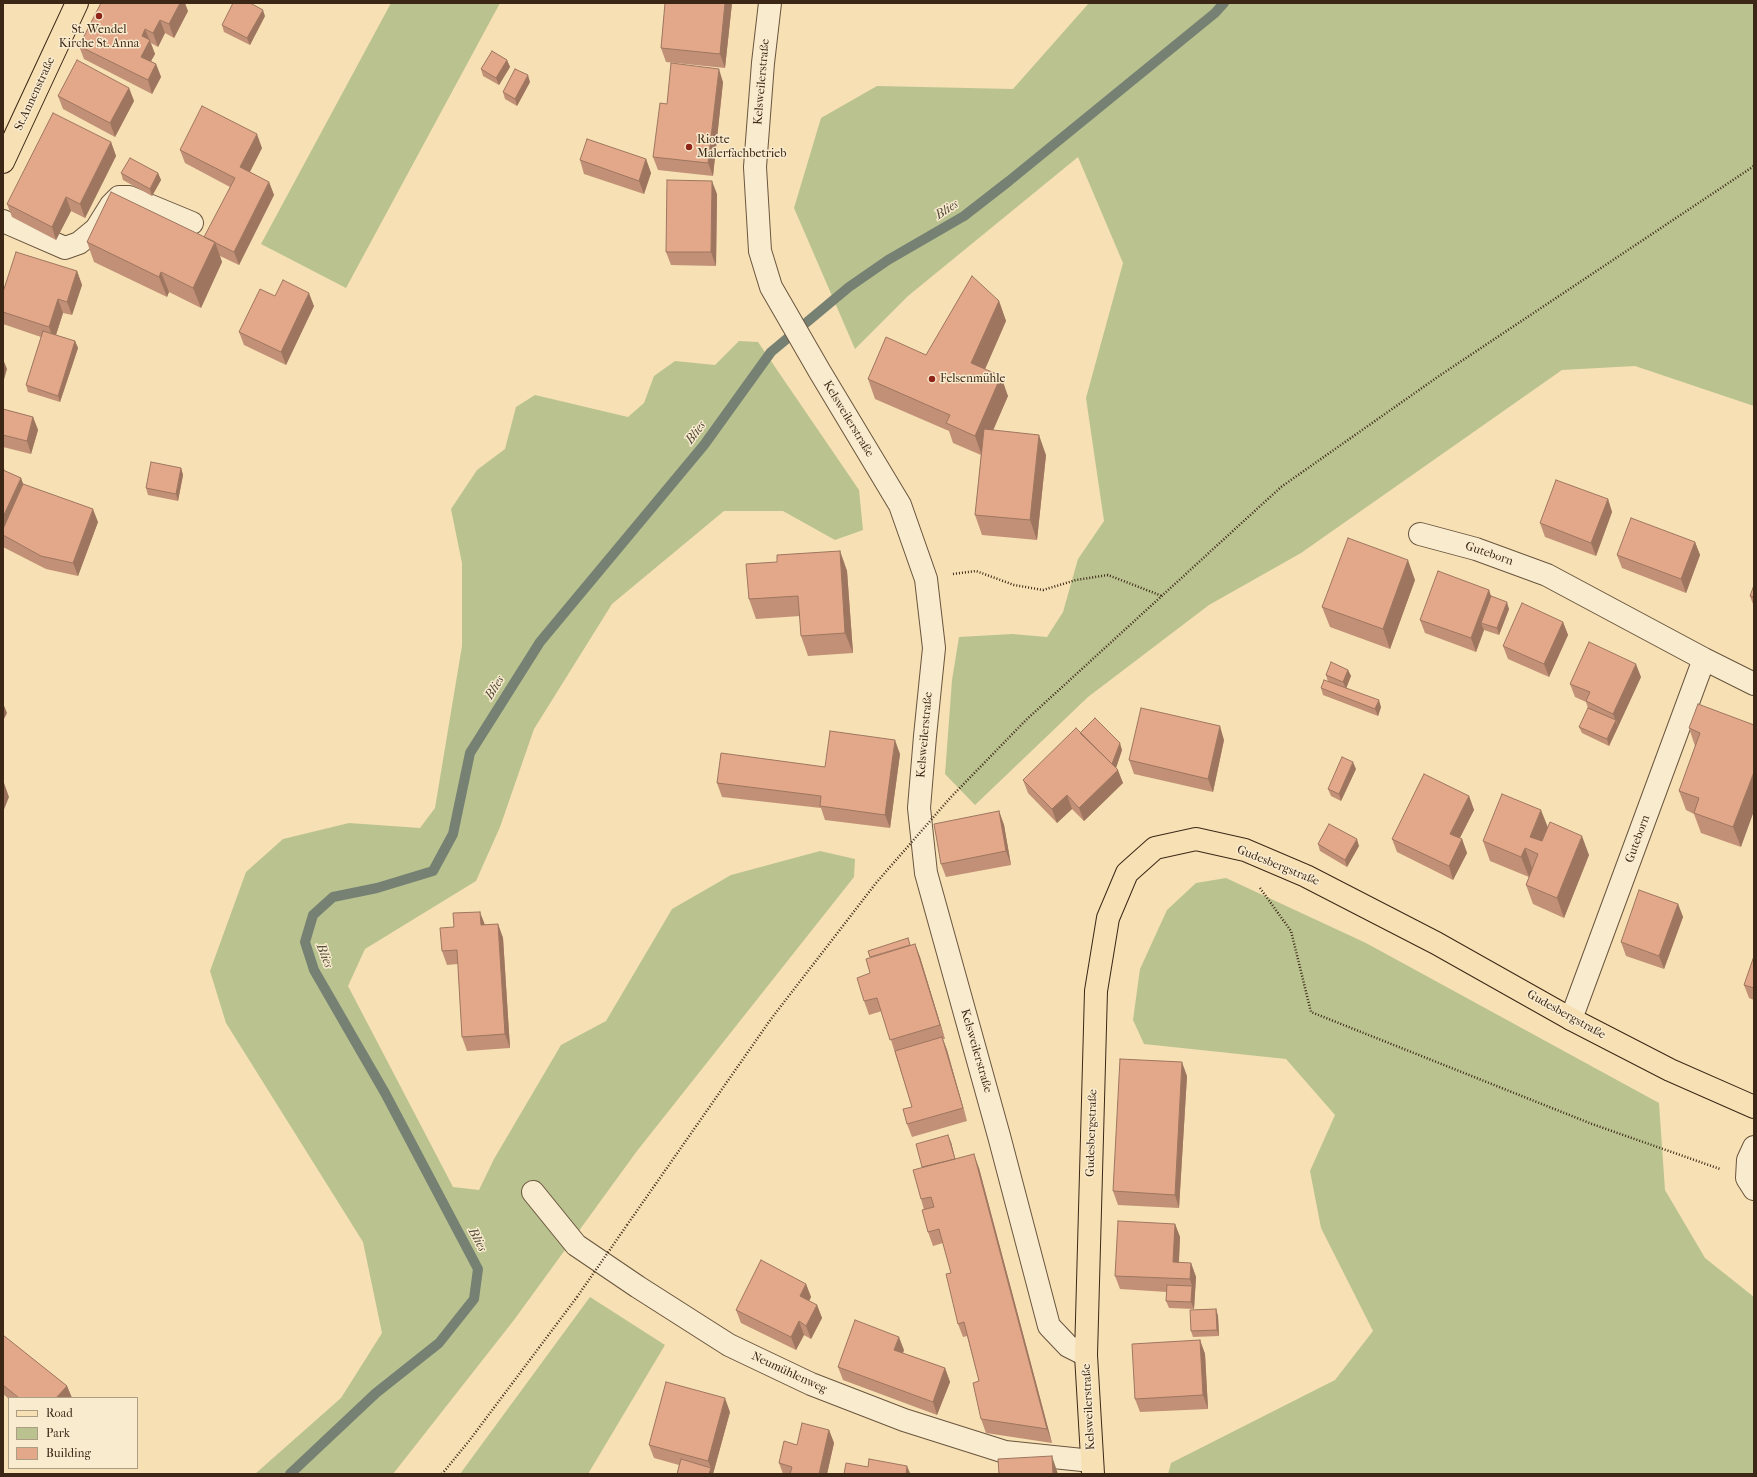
<!DOCTYPE html>
<html>
<head>
<meta charset="utf-8">
<style>
	body { margin:0 }
	#map { position:relative; width:1757px; height:1477px; overflow:hidden; background:#f6e0b4; font-family:"IM FELL French Canon",serif }
	canvas { display:block }
	.frame { position:absolute; inset:0; border:4px solid #3c2717; pointer-events:none }
	.legend { position:absolute; left:8px; top:1397px; width:130px; height:72px; box-sizing:border-box; background:#f9ebce; border:1px solid #ad9d85; margin:0; padding:5px 7px; list-style:none; font-size:12px; color:#3c2717 }
	.legend li { display:flex; align-items:center; gap:8px; height:20px }
	.legend b { width:20px; border:1px solid #ad9d85 }
</style>
</head>
<body>
<div id="map">
<canvas width="1757" height="1477"></canvas>
<div class="frame"></div>
<ul class="legend">
<li><b style="height:5px;background:#f6e0b4"></b>Road</li>
<li><b style="height:11px;background:#bac38f"></b>Park</li>
<li><b style="height:11px;background:#e2a889"></b>Building</li>
</ul>
</div>
<script>
const g = document.querySelector('canvas').getContext('2d');
g.lineJoin = 'round';
function fill(path, color) { g.fillStyle = color; g.fill(path, 'evenodd'); }
const poly = rows => new Path2D(rows.map(r => 'M' + r).join(''));
function trace(path, color, width, dash) { g.strokeStyle = color; g.lineWidth = width; g.lineCap = dash ? 'butt' : 'round'; g.setLineDash(dash || []); g.stroke(path); }
function label(font, color, halo, rows, align = 'center') {
  g.font = font + ' "IM FELL French Canon",serif'; g.lineWidth = 3; g.setLineDash([]); g.textBaseline = 'middle'; g.strokeStyle = halo; g.fillStyle = color; for (const [text, x, y, turn = 0] of rows) {
    g.save(); g.translate(x, y); g.rotate((+turn || 0) * Math.PI / 180); g.textAlign = isNaN(turn) ? turn : align; if (halo) g.strokeText(text, 0, 0); g.fillText(text, 0, 0); g.restore();
  }
}
fill(poly([
	[391,3,500,3,346,288,261,244],
	[1089,3,1754,3,1754,406,1635,366,1562,370,1301,553,1209,605,1088,697,975,805,945,774,952,680,959,637,1012,634,1047,637,1063,612,1078,559,1104,521,1086,398,1123,263,1078,157,908,296,855,349,794,208,821,118,877,86,1013,89],
	[739,341,758,342,859,490,863,530,835,540,783,511,724,511,612,604,534,729,500,827,476,881,365,949,348,986,453,1187,479,1190,494,1159,561,1045,606,1021,672,909,731,875,820,851,855,859,854,877,637,1151,514,1320,393,1474,255,1474,341,1398,382,1333,363,1242,226,1023,210,971,246,872,283,839,349,823,420,828,435,808,462,646,462,563,451,509,477,470,505,449,516,407,535,395,628,417,644,403,654,376,675,361,715,365],
	[1226,878,1366,943,1659,1103,1665,1190,1705,1258,1754,1297,1754,1474,1168,1474,1171,1463,1335,1380,1373,1331,1321,1228,1310,1171,1335,1115,1286,1059,1144,1044,1133,1020,1140,969,1167,910,1196,883],
	[590,1297,665,1345,588,1474,460,1474]
]), '#bac38f');
trace(poly([
	[290,1474,376,1393,439,1343,474,1299,478,1269,385,1093,314,970,305,942,313,915,333,897,377,888,433,871,453,834,470,753,540,642,704,445,771,352,849,287,888,260,964,216,1009,181,1215,13,1224,3]
]), '#768173', 10);
const minor = poly([
	[770,3,763,63,755,167,760,251,771,287,820,372,900,505,926,579,934,648,925,736,919,808,926,873,999,1136,1049,1326,1068,1346,1086,1355],
	[3,221,65,248,79,243,96,229,111,205,119,197,129,197,192,223],
	[1420,534,1476,549,1547,575,1704,659,1754,684],
	[1571,1019,1704,659],
	[1754,1147,1748,1160,1747,1178,1754,1189],
	[533,1192,576,1245,638,1287,729,1345,811,1384,904,1420,1005,1452,1092,1461]
]);
const major = poly([
	[3,162,77,3],
	[1093,1474,1086,1355,1096,991,1108,918,1127,873,1155,848,1196,839,1245,850,1306,876,1436,943,1571,1019,1670,1070,1754,1107]
]);
trace(minor, '#6a553e', 24);
trace(major, '#3c2717', 24);
trace(poly([
	[953,574,976,571,1014,585,1043,590,1076,580,1108,575,1162,596],
	[951,797,1026,720,1281,487,1439,376,1754,166],
	[1260,888,1291,931,1311,1012,1592,1124,1720,1169],
	[627,1225,771,1019,876,883],
	[442,1474,469,1441,577,1297]
]), '#3c2717', 2.5, [1, 2]);
trace(minor, '#f9ebce', 22);
trace(major, '#f6e0b4', 22);
trace(poly([
	[876,883,951,797],
	[577,1297,627,1225]
]), '#3c2717', 2.5, [1, 2]);
fill(poly([
	[665,3,732,3,725,68,666,62,661,48],
	[188,11,174,38,165,33,158,47,151,43,155,54,151,61,156,64,161,77,152,94,84,59,79,46],
	[265,16,250,45,224,32,222,25],
	[507,60,510,67,499,85,483,76,481,69],
	[530,82,517,106,505,99,503,92],
	[723,82,713,176,658,170,653,157,667,104],
	[129,88,134,101,115,137,63,109,58,96],
	[111,142,116,156,85,218,71,211,56,240,12,217,7,204],
	[262,148,250,172,269,182,274,195,239,265,220,256,222,262,201,308,169,292,167,297,94,262,87,242,205,237,230,187,185,163,180,150],
	[646,159,651,173,644,194,584,174,580,160],
	[121,173,158,173,161,180,152,196,123,180],
	[717,194,716,266,671,265,666,252],
	[77,271,82,285,72,315,63,313,56,335,75,341,78,348,60,402,28,392,26,385,41,337,3,324,3,292],
	[275,296,314,306,286,365,244,345,239,332],
	[999,301,1006,321,985,369,1008,396,993,430,1046,455,1037,540,982,535,975,515,981,455,953,443,949,431,875,399,868,379,926,355],
	[3,409,33,417,38,430,31,454,3,447],
	[3,465,5,471,21,478,23,484,98,522,78,576,46,569,3,547],
	[181,468,183,475,178,501,148,495,146,488],
	[1608,499,1612,512,1596,556,1545,537,1540,523],
	[1695,542,1700,555,1686,593,1622,568,1617,555],
	[840,551,847,571,853,653,808,656,801,636,800,616,756,619,749,599],
	[1415,580,1390,649,1330,627,1322,607],
	[1754,585,1754,607,1750,596],
	[1489,590,1491,596,1509,609,1499,635,1484,630,1476,652,1425,633,1420,620],
	[1563,622,1568,635,1549,677,1508,659,1503,646],
	[1348,670,1351,676,1346,688,1381,707,1378,716,1323,695,1321,688,1328,682,1326,675],
	[1641,677,1609,746,1582,733,1579,727,1588,708,1586,702,1575,697,1570,684],
	[1754,725,1741,847,1701,833,1694,814,1686,810,1679,791,1695,746,1689,728],
	[1080,733,1122,750,1116,768,1123,783,1084,821,1072,809,1057,823,1028,793,1023,780],
	[1224,740,1213,792,1134,774,1129,760],
	[900,754,890,828,825,820,821,808,722,797,717,783,825,767],
	[1356,769,1341,801,1331,796,1328,789],
	[1469,796,1474,810,1460,838,1462,839,1467,853,1453,880,1397,852,1392,839],
	[999,811,1004,825,1011,865,946,877,941,864],
	[1548,827,1589,855,1564,918,1533,904,1526,885,1529,877,1490,861,1483,841],
	[1318,844,1359,846,1347,867,1320,851],
	[1678,904,1683,917,1664,969,1626,956,1621,942],
	[498,924,503,938,510,1048,467,1051,462,1037,458,964,447,965,442,951,485,925],
	[915,944,920,957,945,1039,943,1039,947,1050,967,1121,912,1137,907,1124,912,1107,895,1053,882,1011,869,1015,864,1001,870,973,911,945],
	[1754,956,1754,1000,1749,998,1744,985],
	[1187,1076,1179,1208,1118,1205,1113,1191],
	[951,1142,955,1159,979,1168,1052,1443,986,1433,981,1419,979,1381,967,1336,963,1337,958,1324,951,1273,943,1243,933,1246,928,1232,924,1210,921,1199,922,1168],
	[1175,1224,1180,1237,1179,1263,1191,1263,1196,1277,1194,1309,1169,1308,1166,1301,1167,1292,1120,1289,1115,1276],
	[806,1284,811,1297,809,1301,817,1305,822,1318,811,1339,804,1335,796,1350,741,1323,736,1310],
	[1216,1309,1218,1316,1219,1336,1193,1337,1191,1331],
	[3,1335,67,1386,72,1398,9,1398,9,1399,3,1394],
	[1200,1340,1205,1354,1208,1409,1140,1412,1135,1399],
	[904,1350,903,1353,945,1368,950,1382,937,1415,843,1380,838,1367],
	[730,1412,713,1474,677,1474,679,1465,654,1458,649,1445],
	[829,1430,834,1443,827,1474,783,1474,779,1463,797,1445]
]), '#c29076');
fill(poly([
	[180,3,185,3,188,11,174,38,169,24],
	[725,3,732,3,725,68,720,54],
	[263,10,265,16,250,45,247,38],
	[160,20,165,33,158,47,153,33],
	[145,29,155,54,146,70,141,57,142,36],
	[507,60,510,67,499,85,496,78],
	[156,64,161,77,152,94,148,80],
	[719,69,723,82,713,176,708,163],
	[528,75,530,82,517,106,515,99],
	[129,88,134,101,115,137,110,123],
	[257,134,262,148,245,181,240,167],
	[111,142,116,156,85,218,80,204],
	[646,159,651,173,644,194,639,181],
	[158,173,161,180,152,196,150,189],
	[712,181,717,194,716,266,711,252],
	[269,182,274,195,239,265,234,252],
	[66,197,71,211,56,240,52,227],
	[215,242,222,262,201,308,193,288],
	[77,271,82,285,72,315,67,302],
	[161,272,169,292,167,297,159,277],
	[309,293,314,306,286,365,281,352],
	[58,299,63,313,54,341,49,327],
	[999,301,1006,321,979,383,971,363],
	[75,341,78,348,60,402,58,396],
	[3,359,7,369,3,383],
	[1001,376,1008,396,982,456,975,436],
	[33,417,38,430,31,454,27,441],
	[1039,435,1046,455,1037,540,1030,520],
	[181,468,183,475,178,501,176,494],
	[21,478,28,498,3,535,3,517],
	[1608,499,1612,512,1596,556,1591,543],
	[93,509,98,522,78,576,73,563],
	[1695,542,1700,555,1686,593,1681,579],
	[840,551,847,571,853,653,845,633],
	[1408,560,1415,580,1390,649,1383,629],
	[1489,590,1493,603,1481,623,1484,630,1476,652,1471,638],
	[1507,602,1509,609,1499,635,1497,628],
	[1563,622,1568,635,1549,677,1544,664],
	[1636,664,1641,677,1618,727,1613,714],
	[1348,670,1351,676,1346,689,1343,682],
	[1379,700,1381,707,1378,716,1375,709],
	[3,703,7,713,3,721],
	[1616,720,1618,727,1609,746,1607,739],
	[1220,726,1224,740,1213,792,1208,779],
	[895,740,900,754,890,828,885,815],
	[1120,743,1122,750,1114,774,1111,767],
	[1353,762,1356,769,1341,801,1339,794],
	[1118,770,1123,783,1084,821,1079,808],
	[1754,772,1754,811,1741,847,1733,827],
	[4,783,9,797,3,812,3,786],
	[1067,795,1072,809,1057,823,1052,809],
	[1469,796,1474,810,1455,847,1450,834],
	[1541,810,1549,830,1538,855,1530,837],
	[999,811,1004,825,1011,865,1006,851],
	[1582,836,1589,855,1564,918,1557,898],
	[1357,839,1359,846,1347,867,1345,860],
	[1462,839,1467,853,1453,880,1449,866],
	[1525,848,1532,868,1529,877,1521,857],
	[1678,904,1683,917,1664,969,1659,956],
	[480,912,485,925,481,925],
	[498,924,503,938,510,1048,505,1034],
	[915,944,920,957,945,1039,940,1025],
	[942,1037,947,1050,967,1121,963,1108],
	[1182,1062,1187,1076,1179,1208,1175,1195],
	[948,1135,951,1142,957,1166,955,1159],
	[974,1154,979,1168,1052,1443,1047,1429],
	[1175,1224,1180,1237,1178,1276,1173,1262],
	[1191,1263,1196,1277,1194,1309,1191,1302,1192,1286,1190,1279],
	[806,1284,811,1297,805,1309,800,1296],
	[817,1305,822,1318,811,1339,806,1326],
	[1216,1309,1218,1316,1219,1336,1217,1330],
	[799,1321,804,1335,796,1350,791,1337],
	[899,1337,904,1350,899,1363,894,1350],
	[1200,1340,1205,1354,1208,1409,1203,1395],
	[945,1368,950,1382,937,1415,933,1402],
	[67,1386,72,1398,56,1398],
	[725,1398,730,1412,713,1474,709,1474,711,1468,708,1461],
	[829,1430,834,1443,827,1474,819,1474],
	[1052,1456,1058,1474,1053,1474],
	[907,1466,910,1473,910,1474,906,1474]
]), '#9e7660');
const building = poly([
	[101,3,180,3,169,24,160,20,153,33,145,29,142,36,150,40,141,57,156,64,148,80,79,46,101,3],
	[233,3,250,3,263,10,247,38,222,25,233,3],
	[665,3,725,3,720,54,661,48,665,3],
	[492,51,507,60,496,78,481,69,492,51],
	[77,60,129,88,110,123,58,96,77,60],
	[671,63,719,69,708,163,653,157,660,103,667,104,671,63],
	[515,69,528,75,515,99,503,92,515,69],
	[202,106,257,134,240,167,269,182,234,252,204,237,235,178,180,150,202,106],
	[53,113,111,142,80,204,66,197,52,227,7,204,53,113],
	[587,139,646,159,639,181,580,160,587,139],
	[130,158,158,173,150,189,121,173,130,158],
	[667,180,712,181,711,252,666,252,667,180],
	[111,192,215,242,193,288,161,272,159,277,87,242,111,192],
	[16,252,77,271,67,302,58,299,49,327,3,312,3,292,16,252],
	[972,276,999,301,971,363,1001,376,975,436,946,423,950,415,868,379,886,337,926,355,972,276],
	[283,280,309,293,281,352,239,332,260,289,275,296,283,280],
	[43,331,75,341,58,396,26,385,43,331],
	[3,409,33,417,27,441,3,435,3,409],
	[984,429,1039,435,1030,520,975,515,984,429],
	[151,462,181,468,176,494,146,488,151,462],
	[3,470,21,478,3,517,3,470],
	[1556,480,1608,499,1591,543,1540,523,1556,480],
	[23,484,93,509,73,563,41,556,3,535,3,529,23,484],
	[1631,518,1695,542,1681,579,1617,555,1631,518],
	[1348,538,1408,560,1383,629,1322,607,1348,538],
	[840,551,845,633,801,636,798,596,749,599,746,564,777,562,777,555,840,551],
	[1438,571,1489,590,1471,638,1420,620,1438,571],
	[1754,585,1754,597,1750,596,1754,585],
	[1491,596,1507,602,1497,628,1481,623,1491,596],
	[1522,603,1563,622,1544,664,1503,646,1522,603],
	[1589,642,1636,664,1613,714,1586,701,1590,692,1570,684,1589,642],
	[1331,662,1348,670,1343,682,1326,675,1331,662],
	[1324,680,1379,700,1375,709,1321,688,1324,680],
	[1698,704,1754,725,1754,772,1733,827,1694,813,1699,798,1679,791,1700,733,1689,728,1698,704],
	[1141,708,1220,726,1208,779,1129,760,1141,708],
	[1588,708,1616,720,1607,739,1579,727,1588,708],
	[1095,718,1120,743,1112,764,1080,733,1095,718],
	[1076,728,1118,770,1079,808,1067,795,1052,809,1023,780,1076,728],
	[830,731,895,740,885,815,820,806,821,796,717,783,721,753,825,767,830,731],
	[1342,757,1353,762,1339,794,1328,789,1342,757],
	[1424,774,1469,796,1450,834,1462,839,1449,866,1392,839,1424,774],
	[1502,794,1541,810,1530,837,1542,841,1550,822,1582,836,1557,898,1526,885,1538,854,1525,848,1521,857,1483,841,1502,794],
	[999,811,1006,851,941,864,934,824,999,811],
	[1329,824,1357,839,1345,860,1318,844,1329,824],
	[1639,890,1678,904,1659,956,1621,942,1639,890],
	[480,912,481,925,498,924,505,1034,462,1037,457,950,442,951,440,928,454,927,453,913,480,912],
	[908,938,910,945,870,957,868,951,908,938],
	[915,944,940,1025,890,1040,877,998,864,1001,857,978,870,973,866,959,915,944],
	[1754,956,1754,988,1744,985,1754,956],
	[942,1037,963,1108,907,1124,903,1109,912,1107,895,1051,942,1037],
	[1120,1059,1182,1062,1175,1195,1113,1191,1120,1059],
	[948,1135,955,1159,922,1167,916,1144,948,1135],
	[974,1154,1047,1429,981,1419,973,1383,979,1381,964,1322,958,1324,946,1274,951,1273,939,1229,928,1232,922,1210,934,1207,931,1197,921,1199,913,1170,974,1154],
	[1118,1221,1175,1224,1173,1262,1191,1263,1190,1279,1115,1276,1118,1221],
	[761,1260,806,1284,800,1296,817,1305,806,1326,799,1321,791,1337,736,1310,761,1260],
	[1167,1285,1192,1286,1191,1302,1166,1301,1167,1285],
	[1216,1309,1217,1330,1191,1331,1190,1310,1216,1309],
	[855,1320,899,1337,894,1350,945,1368,933,1402,838,1367,855,1320],
	[3,1335,67,1386,56,1398,19,1398,3,1385,3,1335],
	[1200,1340,1203,1395,1135,1399,1132,1344,1200,1340],
	[666,1382,725,1398,708,1461,649,1445,666,1382],
	[802,1423,829,1430,819,1474,790,1474,792,1467,779,1463,784,1441,797,1445,802,1423],
	[1052,1456,1053,1474,999,1474,998,1459,1052,1456],
	[681,1459,711,1468,709,1474,677,1474,681,1459],
	[869,1459,907,1466,906,1474,844,1474,846,1463,868,1467,869,1459]
]);
fill(building, '#e2a889');
trace(building, '#9e7660', 1);
for (const [x, y, r, color] of [
	[99,16,4,"#8f2418"],
	[689,147,4,"#8f2418"],
	[932,379,4,"#8f2418"]
]) { const dot = new Path2D(); dot.arc(x, y, r, 0, 2 * Math.PI); g.fillStyle = color; g.fill(dot); trace(dot, '#f9ebce', 1.5); }
label('12px', '#3c2717', '#f9ebce', [
	["St. Wendel",99,30,"center"],
	["Kirche St. Anna",99,44,"center"],
	["Riotte",697,140],
	["Malerfachbetrieb",697,154],
	["Felsenmühle",940,379]
], 'left');
label('12px', '#3c2717', '#f9ebce', [
	["Kelsweilerstraße",762,82,-85],
	["St.Annenstraße",35,94,-65],
	["Kelsweilerstraße",848,419,59],
	["Guteborn",1489,554,19],
	["Kelsweilerstraße",925,735,-85],
	["Guteborn",1638,839,-70],
	["Gudesbergstraße",1278,866,22],
	["Gudesbergstraße",1566,1015,29],
	["Kelsweilerstraße",976,1051,74],
	["Gudesbergstraße",1092,1133,-88],
	["Neumühlenweg",789,1373,25],
	["Kelsweilerstraße",1089,1407,-93]
]);
label('italic 13px', '#544c3d', '#f9ebce', [
	["Blies",947,210,-33],
	["Blies",696,433,-53],
	["Blies",495,688,-58],
	["Blies",324,956,69],
	["Blies",477,1240,62]
]);
</script>
</body>
</html>
